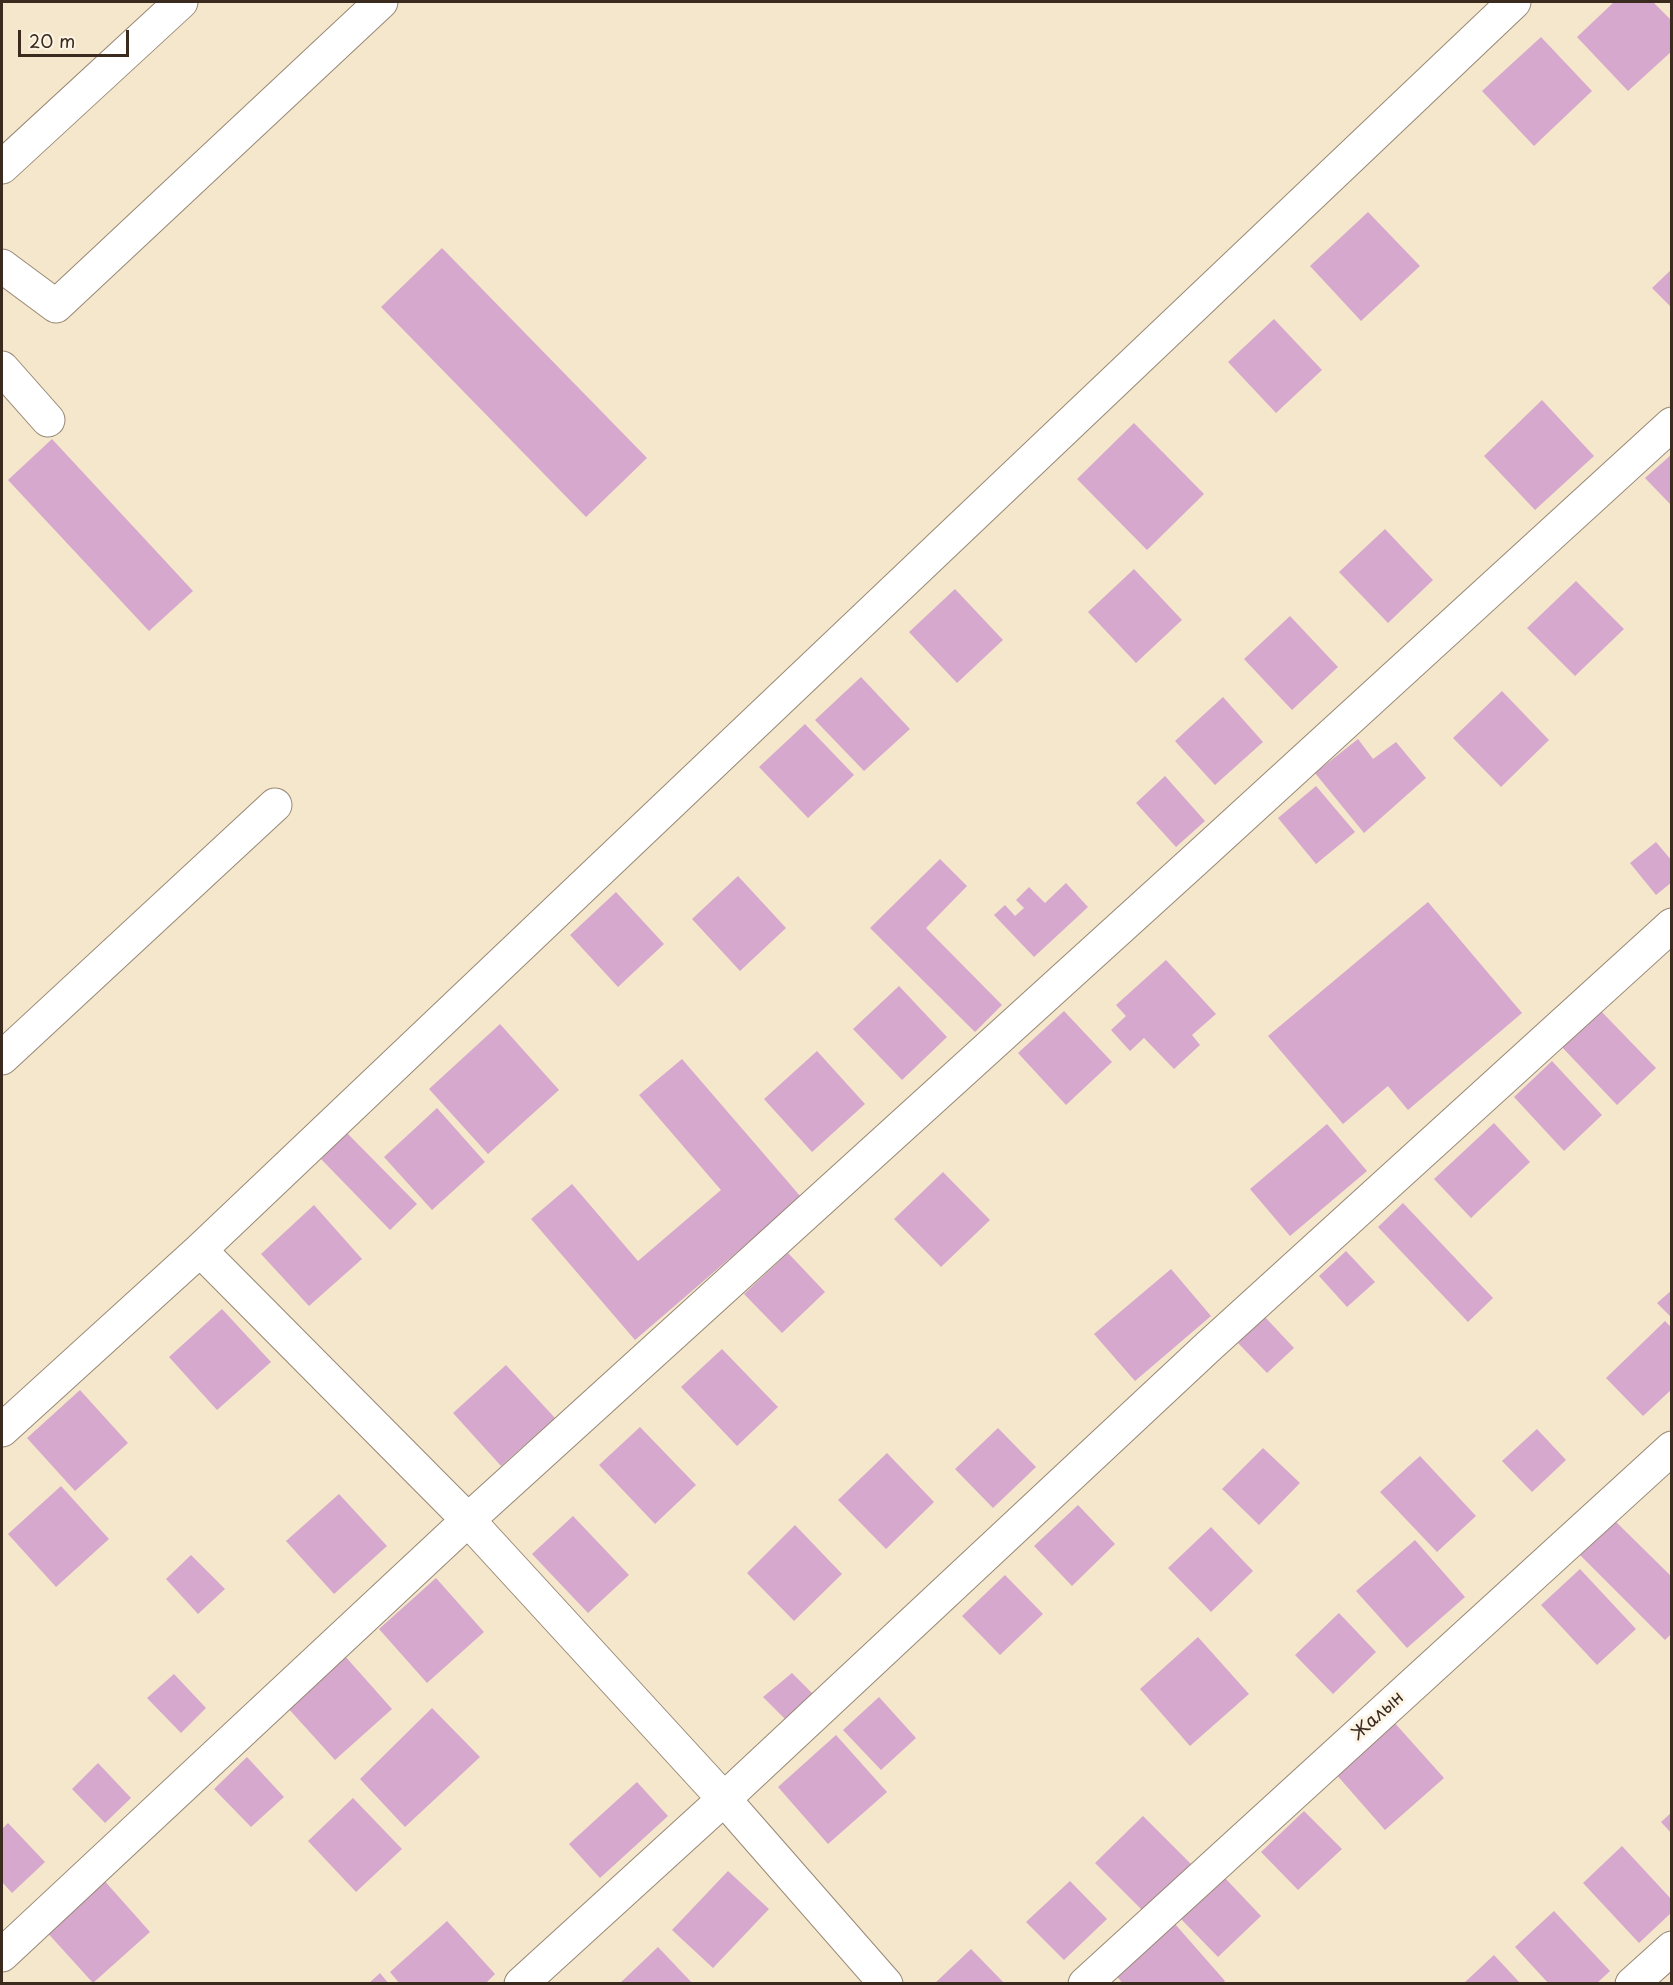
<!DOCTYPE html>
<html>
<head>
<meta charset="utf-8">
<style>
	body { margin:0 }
	#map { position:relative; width:1673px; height:1985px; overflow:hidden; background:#f4e7cc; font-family:"Playpen Sans",sans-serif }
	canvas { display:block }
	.frame { position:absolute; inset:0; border:3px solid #3b2a1e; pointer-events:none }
	.scale { position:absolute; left:18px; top:30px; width:111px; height:27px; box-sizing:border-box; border:3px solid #3b2a1e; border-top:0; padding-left:8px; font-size:18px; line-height:21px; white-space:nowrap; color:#3b2a1e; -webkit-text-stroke:4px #fcf5e5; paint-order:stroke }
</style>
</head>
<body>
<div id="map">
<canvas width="1673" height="1985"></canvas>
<div class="frame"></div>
<div class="scale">20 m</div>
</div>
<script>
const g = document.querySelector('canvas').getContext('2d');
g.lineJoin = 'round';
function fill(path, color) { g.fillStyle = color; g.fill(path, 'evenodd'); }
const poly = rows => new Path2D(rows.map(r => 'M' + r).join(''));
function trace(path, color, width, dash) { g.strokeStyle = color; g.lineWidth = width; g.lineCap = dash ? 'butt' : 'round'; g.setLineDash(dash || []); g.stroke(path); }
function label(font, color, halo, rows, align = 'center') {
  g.font = font + ' "Playpen Sans",sans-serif'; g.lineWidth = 6; g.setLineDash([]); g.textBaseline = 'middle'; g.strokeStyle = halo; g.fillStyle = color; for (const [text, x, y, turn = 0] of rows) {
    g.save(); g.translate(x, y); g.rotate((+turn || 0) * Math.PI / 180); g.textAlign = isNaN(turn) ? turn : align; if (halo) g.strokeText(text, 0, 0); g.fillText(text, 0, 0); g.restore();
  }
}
fill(poly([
	[1614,2,1653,2,1672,21,1672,51,1628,91,1577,37],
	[1541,37,1592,91,1534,146,1482,91],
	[1368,212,1420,266,1361,321,1310,266],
	[442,248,647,458,586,517,381,307],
	[1672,269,1672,308,1652,288],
	[1274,319,1322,370,1276,413,1228,362],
	[1542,400,1594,456,1535,510,1484,456],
	[1134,423,1204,494,1147,550,1077,479],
	[52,439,193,591,149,631,8,480],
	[1672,454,1672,506,1645,478],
	[1385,529,1433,580,1388,623,1339,572],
	[1134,569,1182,620,1136,663,1088,612],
	[1576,581,1624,629,1575,676,1527,628],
	[955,589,1003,640,957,683,909,632],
	[1290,616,1338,667,1292,710,1244,659],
	[861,677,910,729,864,771,815,720],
	[1502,691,1549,740,1501,787,1453,738],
	[1223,697,1263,742,1215,785,1175,741],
	[805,724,854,775,808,818,759,767],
	[1358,739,1373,759,1396,742,1426,778,1364,833,1315,773],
	[1165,776,1205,821,1176,847,1136,803],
	[1316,786,1355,832,1316,864,1278,818],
	[1656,842,1672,861,1672,882,1656,895,1630,863],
	[940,859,967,886,926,928,1002,1005,975,1032,870,928],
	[738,876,786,928,740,971,692,919],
	[1066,883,1088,907,1034,957,994,915,1005,905,1015,916,1024,908,1016,900,1029,887,1045,903],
	[616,892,664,944,618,987,570,935],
	[1428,902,1522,1013,1408,1110,1388,1086,1343,1124,1268,1036],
	[1166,960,1216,1014,1192,1035,1200,1045,1174,1069,1144,1038,1130,1051,1111,1030,1126,1016,1116,1005],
	[899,986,947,1037,902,1080,853,1029],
	[1599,1009,1656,1068,1617,1105,1560,1045],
	[1064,1011,1112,1062,1066,1105,1018,1053],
	[500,1024,559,1090,488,1154,429,1089],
	[817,1051,865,1104,812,1152,764,1099],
	[682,1059,801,1197,635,1340,531,1219,572,1184,638,1261,721,1190,639,1095],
	[1552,1061,1602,1115,1564,1151,1514,1097],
	[437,1108,485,1162,432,1210,384,1157],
	[1494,1123,1530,1162,1471,1218,1434,1179],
	[1327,1124,1367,1171,1290,1236,1250,1189],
	[347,1133,417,1204,390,1230,321,1159],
	[943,1172,990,1220,941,1267,894,1219],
	[1403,1203,1493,1298,1468,1322,1378,1227],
	[314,1205,362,1259,309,1306,261,1254],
	[1346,1251,1375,1282,1347,1307,1319,1276],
	[788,1253,825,1292,782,1333,744,1294],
	[1171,1269,1211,1316,1135,1381,1094,1334],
	[1672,1290,1672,1318,1657,1303],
	[222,1309,271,1362,217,1410,169,1357],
	[1265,1317,1294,1348,1267,1373,1238,1343],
	[1665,1321,1672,1328,1672,1389,1643,1416,1606,1378],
	[722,1349,778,1407,737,1446,681,1387],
	[506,1365,555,1418,501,1466,453,1413],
	[80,1390,128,1443,75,1491,27,1438],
	[640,1427,696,1485,655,1524,599,1465],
	[998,1428,1036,1467,993,1508,955,1469],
	[1537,1429,1566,1460,1532,1492,1502,1461],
	[1263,1448,1300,1483,1259,1525,1222,1489],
	[887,1453,934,1502,886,1549,838,1500],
	[1420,1456,1476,1516,1437,1552,1380,1492],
	[61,1486,109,1539,56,1587,8,1534],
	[339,1494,387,1546,334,1594,286,1541],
	[1078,1505,1115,1544,1072,1586,1034,1546],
	[573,1516,629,1575,588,1613,532,1554],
	[1613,1519,1672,1577,1672,1633,1665,1640,1579,1554],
	[795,1525,842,1574,794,1621,747,1573],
	[1211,1527,1253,1571,1211,1612,1168,1568],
	[1415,1540,1465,1597,1407,1648,1356,1591],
	[191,1555,225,1589,198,1614,166,1579],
	[1580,1569,1636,1629,1597,1665,1541,1605],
	[1005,1575,1043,1614,1000,1655,962,1616],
	[436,1578,484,1632,427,1683,379,1629],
	[1339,1613,1376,1652,1333,1694,1295,1655],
	[1198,1637,1249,1694,1190,1746,1140,1689],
	[344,1655,392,1709,335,1760,287,1707],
	[792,1673,815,1696,789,1723,763,1697],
	[174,1674,206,1708,181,1733,147,1698],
	[879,1697,916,1738,881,1770,843,1730],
	[432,1708,480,1757,405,1827,360,1779],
	[1393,1721,1444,1778,1385,1830,1335,1773],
	[836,1735,887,1792,828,1844,778,1787],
	[247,1757,284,1797,251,1827,214,1789],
	[98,1763,131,1798,105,1823,72,1789],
	[637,1782,668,1816,600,1878,569,1844],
	[353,1798,402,1849,356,1892,308,1841],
	[1304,1811,1342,1849,1298,1890,1261,1852],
	[1672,1812,1672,1834,1661,1822],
	[1143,1816,1191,1864,1143,1911,1095,1863],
	[8,1823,45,1862,12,1893,2,1882,2,1829],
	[1622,1846,1672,1900,1672,1912,1639,1943,1583,1883],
	[728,1871,769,1909,713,1968,672,1930],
	[1224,1877,1261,1916,1218,1957,1180,1918],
	[102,1878,150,1932,93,1983,45,1930],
	[1070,1881,1107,1919,1064,1960,1026,1922],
	[1554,1911,1610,1971,1596,1984,1549,1984,1515,1947],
	[447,1921,495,1974,485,1984,400,1984,390,1972],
	[1175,1924,1225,1981,1222,1984,1123,1984,1116,1975],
	[658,1947,693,1984,619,1984],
	[971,1949,1005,1984,934,1984],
	[1494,1955,1521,1984,1463,1984],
	[380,1973,389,1984,368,1984]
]), '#d6a8cd');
const minor = poly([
	[2,167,181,2],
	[2,266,56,306,381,2],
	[2,368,48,420],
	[2,1058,275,805],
	[200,1250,468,1520,724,1799,886,1984],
	[2,1430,200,1250,1514,2],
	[2,1955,468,1520,1195,860,1672,424],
	[521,1984,724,1799,1209,1346,1672,925],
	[1085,1984,1672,1448],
	[1632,1984,1672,1948]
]);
trace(minor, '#988875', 35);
trace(minor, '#fff', 33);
label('18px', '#3b2a1e', '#fcf5e5', [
	["Жалын",1378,1716,-42]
]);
</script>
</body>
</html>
